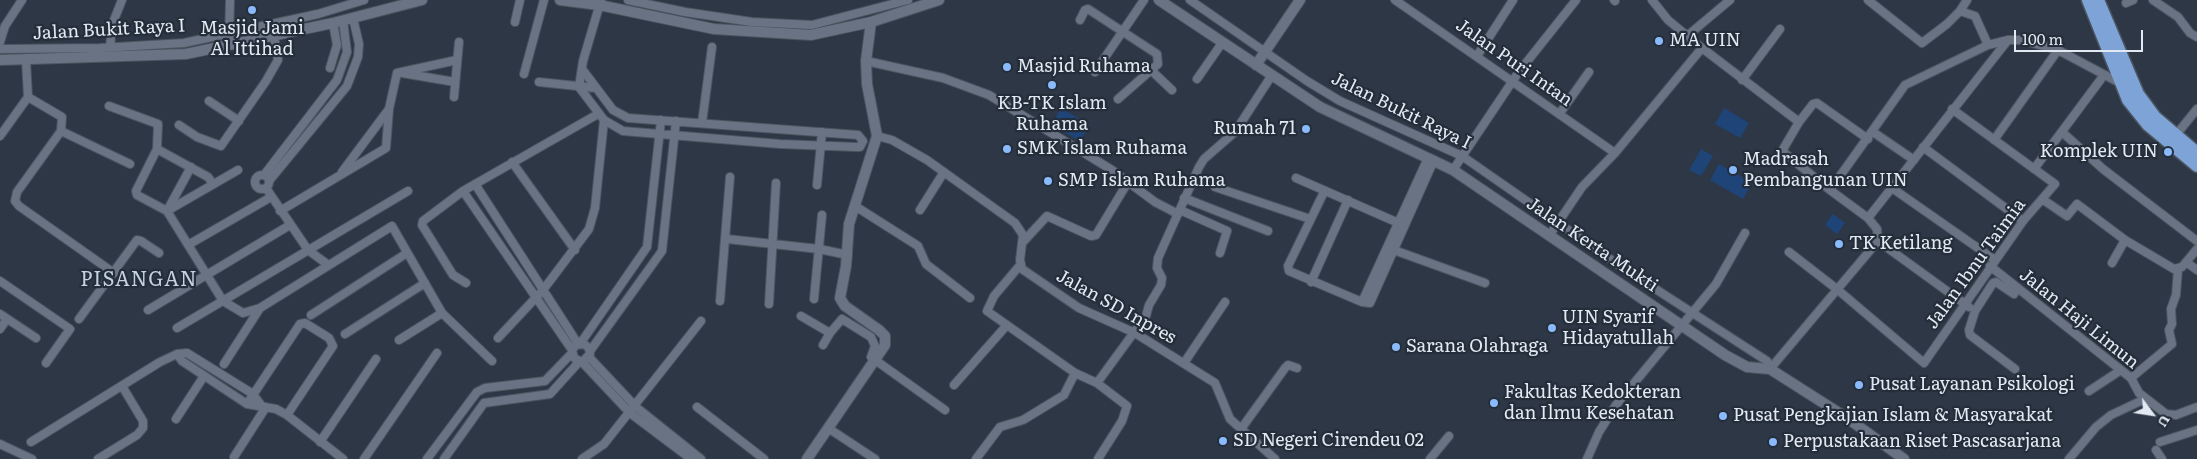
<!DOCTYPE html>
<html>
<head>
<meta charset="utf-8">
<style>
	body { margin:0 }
	#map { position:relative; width:2197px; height:459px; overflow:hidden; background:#2e3745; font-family:Literata,serif }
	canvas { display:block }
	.north { position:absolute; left:2127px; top:389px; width:50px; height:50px; -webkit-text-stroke:4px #242d3a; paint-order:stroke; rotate:121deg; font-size:14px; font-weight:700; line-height:20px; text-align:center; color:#e3e9f2 }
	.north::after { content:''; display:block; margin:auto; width:18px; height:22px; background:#e3e9f2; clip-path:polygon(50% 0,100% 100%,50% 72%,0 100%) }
	.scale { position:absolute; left:2014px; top:30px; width:129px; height:22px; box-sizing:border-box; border:2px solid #e3e9f2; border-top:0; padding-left:6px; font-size:15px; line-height:18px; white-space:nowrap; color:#e3e9f2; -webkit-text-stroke:4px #242d3a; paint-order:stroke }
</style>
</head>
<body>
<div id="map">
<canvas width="2197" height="459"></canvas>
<div class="north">U</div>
<div class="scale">100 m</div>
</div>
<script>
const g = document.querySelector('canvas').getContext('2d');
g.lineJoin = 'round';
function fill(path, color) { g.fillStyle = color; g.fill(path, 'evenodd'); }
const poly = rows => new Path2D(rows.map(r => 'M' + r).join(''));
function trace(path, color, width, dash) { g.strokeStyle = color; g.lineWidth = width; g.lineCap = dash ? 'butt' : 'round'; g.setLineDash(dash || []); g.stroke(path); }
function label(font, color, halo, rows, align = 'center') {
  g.font = font + ' Literata,serif'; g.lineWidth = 4.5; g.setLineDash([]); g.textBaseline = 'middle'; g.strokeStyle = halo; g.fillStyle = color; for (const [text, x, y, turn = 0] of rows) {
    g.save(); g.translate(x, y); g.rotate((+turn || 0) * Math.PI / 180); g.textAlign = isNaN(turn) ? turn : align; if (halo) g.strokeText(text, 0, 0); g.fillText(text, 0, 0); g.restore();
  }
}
fill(poly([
	[1061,108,1090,125,1080,141,1051,125],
	[1724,108,1749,123,1740,138,1715,124],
	[1701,149,1713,156,1701,176,1689,170],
	[1719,164,1752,183,1743,199,1710,180],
	[1833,214,1845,223,1837,234,1825,225]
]), '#1e4478');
const minor = poly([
	[628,0,685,12,752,22,812,25,908,0],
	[1190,0,1307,81,1340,101,1462,156,1623,268,1767,361,1770,369,1878,241,1877,229,1868,218,1830,190,1905,85,1988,45,2008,40,2021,40,2058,50,2120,83],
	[1395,0,1615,153],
	[1614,0,1615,1],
	[1652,0,1668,20,1702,48,1799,122],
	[1868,0,1922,43,1947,24,1960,11,1967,0],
	[2153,0,2178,17,2190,33,2197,37],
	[2126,3,2133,0],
	[1960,11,1975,16,1988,45],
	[1080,20,1085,10,1088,9,1157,54,1158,64,1118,99],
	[515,22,520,0],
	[1687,36,1730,0],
	[229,38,230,0],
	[0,42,5,26,22,0],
	[110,48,112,25,122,0],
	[0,49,100,48,184,43,318,14,364,0],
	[1477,56,1513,0],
	[26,60,28,97,62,117,61,131,130,164],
	[866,61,943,78,989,95,1112,170,1155,202,1178,214],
	[330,68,337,45,333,23],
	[1152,71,1172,90],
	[1095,72,1144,0],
	[397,73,457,60],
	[402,73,455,82],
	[524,74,544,0],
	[1197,79,1222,43],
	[1742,80,1780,29],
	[539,82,596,88],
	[579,87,604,120,623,131,780,144,856,147,860,147,863,141,858,135,628,118,613,110,582,69],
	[579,87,583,61,601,0],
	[454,97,459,42],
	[209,101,239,121],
	[109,106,158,124,157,149],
	[1560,113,1589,72],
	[702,123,712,47],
	[179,125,197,137,221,146,266,81,278,60,274,36],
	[61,131,17,192,15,201,19,206,114,273],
	[1873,132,1914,160],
	[2062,132,2103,169,2197,241],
	[2176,135,2197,109],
	[0,136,28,97],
	[877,136,892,140,927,160,1015,223,1023,235,1020,260,1022,269,1079,308,1135,333,1215,383,1230,419,1275,459],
	[1994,140,2058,50],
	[1923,147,2023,221],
	[1428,158,1362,302,1370,303,1434,160],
	[512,162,575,250],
	[191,167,167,211,223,301,243,313,260,308],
	[2034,169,2104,75],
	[1453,170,1518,73,1576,0],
	[342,172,389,109],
	[264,175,337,80,347,52,343,20],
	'255 182a7 7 0 1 1 14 0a7 7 0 1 1-14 0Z',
	[1296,178,1403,225],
	[269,181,347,86,358,57,359,44,353,18],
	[213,184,208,177,157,149,136,191,137,195,167,211,238,170],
	[475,184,578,344],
	[817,185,822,132],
	[1215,187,1310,219],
	[266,188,308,250,327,264],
	[1892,188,1995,260],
	[1830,190,1782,151,1799,122,1813,104,1817,103,1868,139],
	[463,191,572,350,574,358,582,362,590,354,589,348,584,344,576,345,572,350],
	[1324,192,1288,266,1289,271,1362,302],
	[1184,198,1268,231],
	[2042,199,2067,216,2077,204,2125,240,2174,269,2182,267,2197,249],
	[855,206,918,246,926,264,970,298],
	[920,210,944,172],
	[1180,210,1227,231,1220,253],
	[280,211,386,148,389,109,397,73],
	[1868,218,2008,40],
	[1549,236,1582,187,1615,153,1702,48],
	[727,239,819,249,848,255],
	[1878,241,1969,307],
	[1022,243,1047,216,1091,236,1096,235,1125,187],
	[188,245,271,197],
	[1391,249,1485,283],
	[1789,252,1838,290,1924,363,2023,221,2055,184,1952,109],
	[2186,262,2197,270],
	[2112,263,2125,240],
	[1021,264,994,296,987,311,1075,373],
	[1990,266,2131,378,2139,393,2166,414,2176,415,2197,407],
	[0,281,70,329,46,363],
	[1311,282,1348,200],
	[466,283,453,275,422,225,423,221,463,191,598,114],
	[2014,294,1996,282,1993,283,1975,311,1969,330,1970,335,2015,369],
	[814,299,822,215],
	[720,301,730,177],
	[769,304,776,183],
	[148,310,290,225],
	[0,314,36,338],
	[311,315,407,253],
	[801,316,830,333,842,319,871,337,875,346,871,357,945,410],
	[79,319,137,240,141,241,159,253],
	[177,328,408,191],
	[0,329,7,319],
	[345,334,425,283],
	[498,338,543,290,589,229,595,208,604,120],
	[399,340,442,313],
	[580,344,647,247,661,120],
	[823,345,830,333],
	[590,351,662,251,676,121],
	[177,354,182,361,247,404,276,409,287,415,343,459],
	[589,357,636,407,701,459],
	[582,362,630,413,691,459],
	[1184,363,1225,302],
	[224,364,260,308,392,226,442,313,492,361],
	[2131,378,2172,344,2169,330,2172,324,2171,309,2176,295,2178,269],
	[1097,383,1146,316,1149,305,1161,285,1162,278,1157,268,1158,258,1199,167,1204,159,1235,132,1272,75],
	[954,385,1007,325],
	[2089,391,2121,370],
	[247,404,300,324,305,323,329,338,333,346,287,415],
	[697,407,764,459],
	[176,419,204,376],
	[828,428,875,459],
	[1241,429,1285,368,1288,365,1297,368],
	[31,442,160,362,177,354,187,353,253,394,261,405],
	[320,442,376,359],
	[2160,442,2197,430],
	[0,444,32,459],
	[2156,450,2162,459],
	[234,457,266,407],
	[98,459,137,435,143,428,143,421,122,386],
	[364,459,437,353],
	[427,459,477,392,485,388,545,381,572,353],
	[444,459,484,403,550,394,579,362],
	[582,459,604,444,701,321],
	[976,459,1000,427,1023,420,1064,395,1075,373,1097,383,1127,406,1122,421,1098,459],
	[1430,459,1449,436],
	[1587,459,1599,432,1616,405,1716,284,1745,233],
	[2069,459,2096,427,2111,415,2145,399]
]);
const tertiary = poly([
	[560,0,599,5,714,29,811,35,871,22,939,0],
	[1159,0,1320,107,1453,170,1725,355,1747,367,1770,369,1847,418,1904,459],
	[0,60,186,54,333,23,422,0],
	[1256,65,1300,0],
	[807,459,885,345,885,336,879,330,845,306,840,298,846,266,849,224,877,136,867,84,866,61,871,22]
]);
const trunk = poly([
	[2088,0,2128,100,2148,125,2197,166],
	[2098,0,2138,94,2155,117,2197,153]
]);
trace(minor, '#4b545f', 10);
trace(tertiary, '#4b545f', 12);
trace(trunk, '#4b545f', 15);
trace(minor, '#697383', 8);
trace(tertiary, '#697383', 10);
trace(trunk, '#7ea3d7', 12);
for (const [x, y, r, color] of [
	[252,10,5,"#8abafc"],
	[1659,41,5,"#8abafc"],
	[1007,67,5,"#8abafc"],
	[1052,85,5,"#8abafc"],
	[1306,129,5,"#8abafc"],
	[1007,149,5,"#8abafc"],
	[2168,152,5,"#8abafc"],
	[1733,170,5,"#8abafc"],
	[1048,181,5,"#8abafc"],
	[1839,244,5,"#8abafc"],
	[1552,328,5,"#8abafc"],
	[1396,347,5,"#8abafc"],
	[1859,385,5,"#8abafc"],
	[1494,403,5,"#8abafc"],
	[1723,416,5,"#8abafc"],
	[1223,441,5,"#8abafc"],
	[1773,442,5,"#8abafc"]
]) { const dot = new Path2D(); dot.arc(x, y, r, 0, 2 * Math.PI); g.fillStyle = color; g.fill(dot); trace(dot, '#242d3a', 2); }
label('18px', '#e3e9f2', '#242d3a', [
	["Masjid Jami",252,29,"center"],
	["Al Ittihad",252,50,"center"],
	["MA UIN",1669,41],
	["Masjid Ruhama",1017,67],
	["KB-TK Islam",1052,104,"center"],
	["Ruhama",1052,125,"center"],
	["Rumah 71",1296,129,"right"],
	["SMK Islam Ruhama",1017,149],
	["Komplek UIN",2158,152,"right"],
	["Madrasah",1743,160],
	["Pembangunan UIN",1743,181],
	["SMP Islam Ruhama",1058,181],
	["TK Ketilang",1849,244],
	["UIN Syarif",1562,318],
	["Hidayatullah",1562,339],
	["Sarana Olahraga",1406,347],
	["Pusat Layanan Psikologi",1869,385],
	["Fakultas Kedokteran",1504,393],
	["dan Ilmu Kesehatan",1504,414],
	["Pusat Pengkajian Islam & Masyarakat",1733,416],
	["SD Negeri Cirendeu 02",1233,441],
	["Perpustakaan Riset Pascasarjana",1783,442]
], 'left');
label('18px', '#e3e9f2', '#242d3a', [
	["Jalan Bukit Raya I",109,30,-3],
	["Jalan Puri Intan",1514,63,35],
	["Jalan Bukit Raya I",1401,111,26],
	["Jalan Kerta Mukti",1592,245,34],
	["Jalan Ibnu Taimia",1976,264,-54],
	["Jalan SD Inpres",1116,307,29],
	["Jalan Haji Limun",2079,319,39]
]);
g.letterSpacing = '1px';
label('20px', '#c4d1e1', '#242d3a', [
	["PISANGAN",139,280]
]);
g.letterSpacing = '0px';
</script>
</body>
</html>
